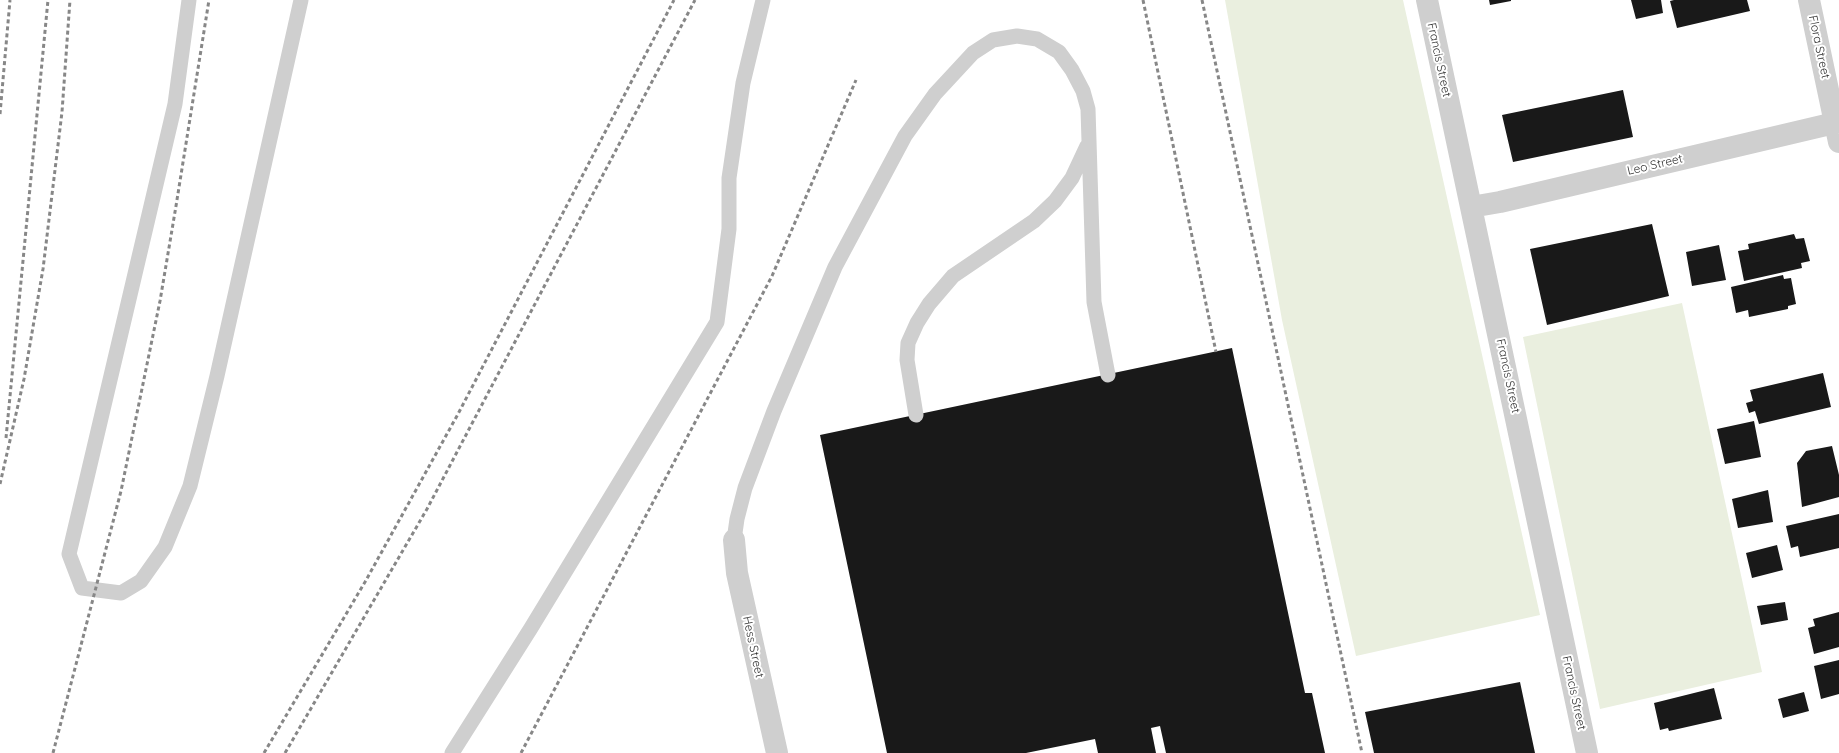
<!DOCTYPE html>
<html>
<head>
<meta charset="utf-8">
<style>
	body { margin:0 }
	canvas { display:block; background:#fff }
</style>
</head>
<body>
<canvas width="1839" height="753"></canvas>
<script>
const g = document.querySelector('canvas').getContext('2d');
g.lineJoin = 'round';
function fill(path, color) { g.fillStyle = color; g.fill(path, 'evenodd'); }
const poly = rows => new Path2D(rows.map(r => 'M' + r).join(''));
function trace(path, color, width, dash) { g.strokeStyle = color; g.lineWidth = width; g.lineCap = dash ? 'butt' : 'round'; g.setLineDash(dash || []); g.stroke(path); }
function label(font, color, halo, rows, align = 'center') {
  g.font = font + ' Quicksand,sans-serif'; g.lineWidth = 4; g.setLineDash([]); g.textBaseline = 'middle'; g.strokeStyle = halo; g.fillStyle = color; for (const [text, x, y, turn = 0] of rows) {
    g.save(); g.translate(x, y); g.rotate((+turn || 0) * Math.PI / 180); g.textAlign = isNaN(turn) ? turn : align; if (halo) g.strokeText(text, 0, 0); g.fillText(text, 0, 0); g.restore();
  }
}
fill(poly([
	[1225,0,1403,0,1540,615,1356,656,1282,320],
	[1682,303,1762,672,1600,709,1523,337]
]), '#eaefdf');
fill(poly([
	[1489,0,1511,0,1511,1,1490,5],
	[1631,0,1661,0,1663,13,1636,19],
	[1674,0,1747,0,1750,11,1677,28,1670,1],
	[1623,90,1633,137,1513,162,1502,115],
	[1652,224,1669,296,1547,325,1530,249],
	[1794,234,1796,239,1804,238,1810,261,1801,263,1802,268,1744,281,1738,251,1749,249,1748,244],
	[1719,245,1726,280,1692,286,1686,252],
	[1783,275,1784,279,1791,278,1796,304,1788,306,1788,309,1749,317,1748,310,1736,313,1731,287],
	[1232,348,1305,693,1312,693,1325,753,1166,753,1160,726,1151,728,1156,753,1098,753,1095,739,1026,753,887,753,820,435],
	[1823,373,1831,407,1759,424,1755,411,1749,413,1746,403,1753,401,1750,390],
	[1754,421,1761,457,1725,464,1717,429],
	[1832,446,1839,475,1839,497,1802,507,1797,463,1806,451],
	[1768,490,1773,522,1738,528,1732,499],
	[1839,514,1839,548,1800,557,1798,546,1791,548,1786,526],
	[1777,545,1783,570,1752,578,1746,553],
	[1785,602,1788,620,1761,625,1757,606],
	[1839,612,1839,647,1814,654,1808,628,1815,626,1813,619],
	[1839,660,1839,694,1821,699,1814,666],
	[1520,682,1535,753,1374,753,1365,712],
	[1714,688,1722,719,1669,731,1668,728,1660,730,1654,703],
	[1804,692,1809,711,1783,718,1778,699]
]), '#191919');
trace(poly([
	[189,0,175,104,69,554,82,588,121,593,141,581,165,547,190,486,217,376,301,0],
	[916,415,907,360,908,343,917,323,929,304,953,276,1034,221,1055,201,1072,178,1087,146],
	[734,540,737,519,745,488,774,411,835,267,905,136,935,94,973,53,993,40,1017,36,1037,39,1059,52,1072,70,1083,91,1088,109,1094,302,1108,375],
	[452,753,531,628,717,322,729,229,729,178,743,83,763,0]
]), '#cfcfcf', 15);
trace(poly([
	[1427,0,1587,753],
	[1809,0,1839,142],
	[1471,207,1500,202,1839,122],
	[734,540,737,573,777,753]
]), '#cfcfcf', 22);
trace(poly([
	[1143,0,1216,352],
	[1202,0,1362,753],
	[0,114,10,0],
	[6,438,48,0],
	[0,484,24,379,43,269,62,112,70,0],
	[53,753,121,491,160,301,176,206,209,0],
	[264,753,365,582,458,414,674,0],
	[285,753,427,509,695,0],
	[521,753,772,276,856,80]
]), '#878787', 3, [4, 3]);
label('12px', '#323232', '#fff', [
	["Flora Street",1819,47,78],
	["Francis Street",1439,60,78],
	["Leo Street",1655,165,-13],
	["Francis Street",1508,376,78],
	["Hess Street",753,647,78],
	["Francis Street",1574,693,78]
]);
</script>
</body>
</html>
